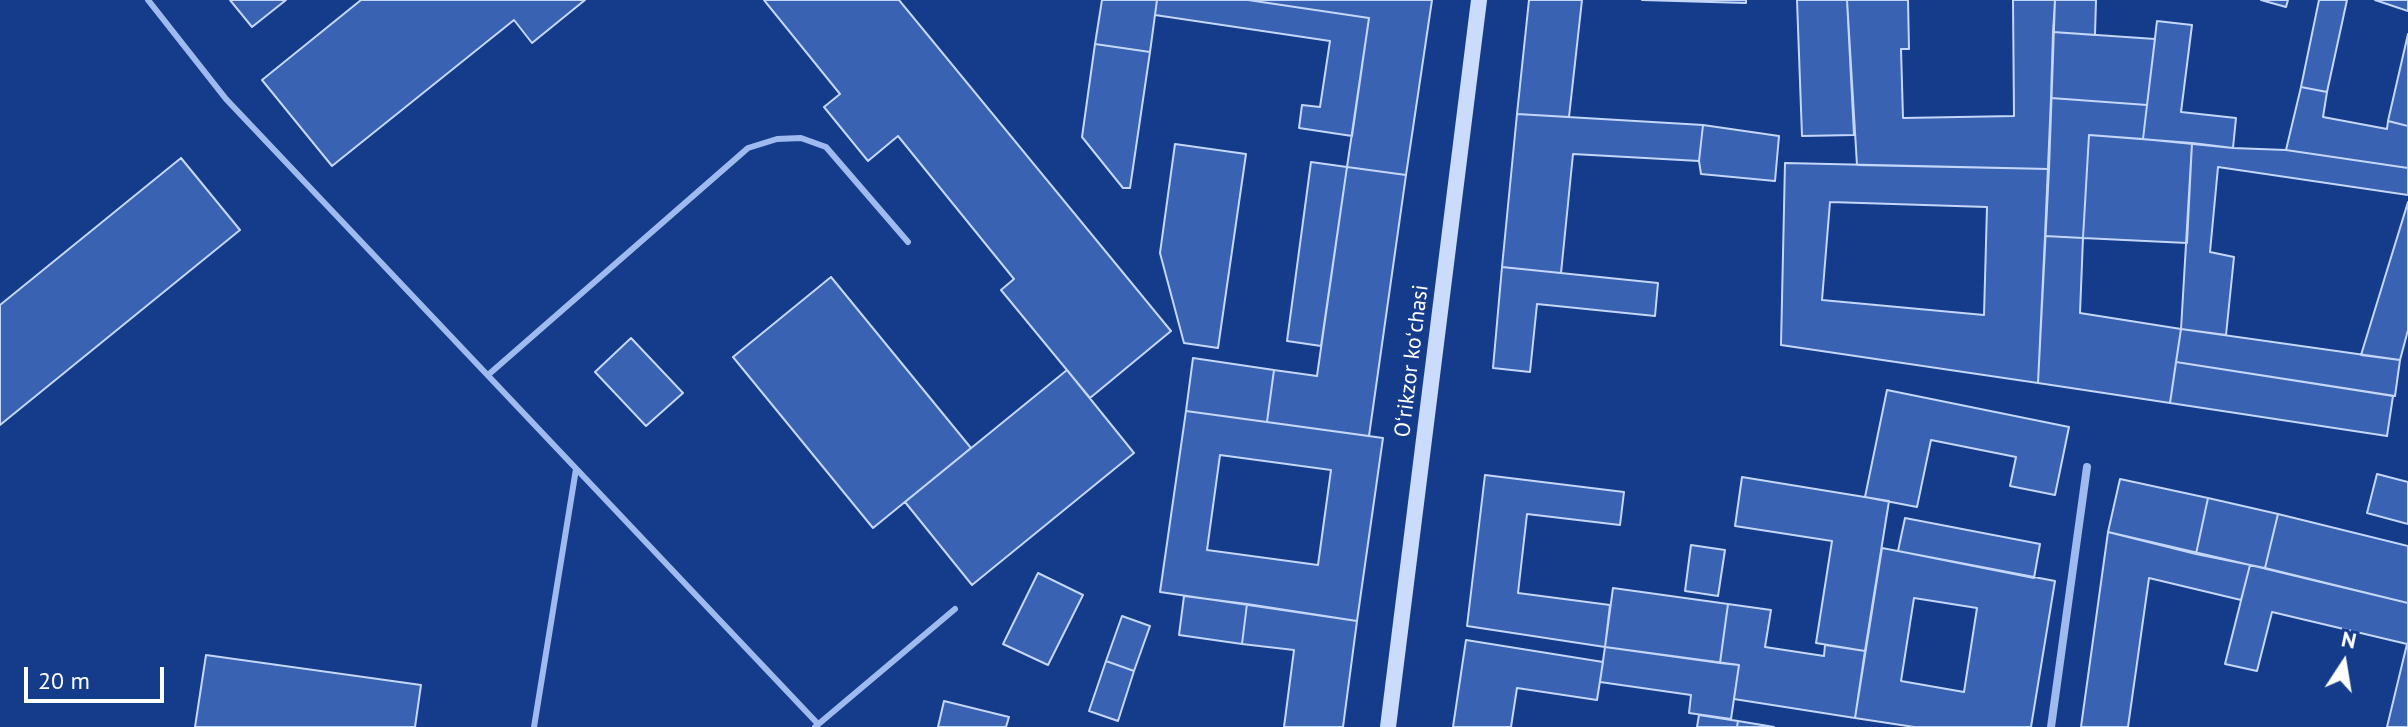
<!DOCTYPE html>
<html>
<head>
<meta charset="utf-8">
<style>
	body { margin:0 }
	#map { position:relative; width:2408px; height:727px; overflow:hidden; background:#153c8b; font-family:"PT Sans",sans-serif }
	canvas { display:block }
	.north { position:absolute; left:2304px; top:623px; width:80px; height:80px; -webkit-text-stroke:6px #153c8b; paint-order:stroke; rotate:12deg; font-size:22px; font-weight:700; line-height:32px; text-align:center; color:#fff }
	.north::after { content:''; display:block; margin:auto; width:28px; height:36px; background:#fff; clip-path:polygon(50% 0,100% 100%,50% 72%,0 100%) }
	.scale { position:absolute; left:24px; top:667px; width:140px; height:36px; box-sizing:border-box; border:4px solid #fff; border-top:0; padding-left:10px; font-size:24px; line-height:28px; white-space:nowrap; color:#fff; -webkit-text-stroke:6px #153c8b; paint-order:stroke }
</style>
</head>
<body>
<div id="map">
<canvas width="2408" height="727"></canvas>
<div class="north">N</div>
<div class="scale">20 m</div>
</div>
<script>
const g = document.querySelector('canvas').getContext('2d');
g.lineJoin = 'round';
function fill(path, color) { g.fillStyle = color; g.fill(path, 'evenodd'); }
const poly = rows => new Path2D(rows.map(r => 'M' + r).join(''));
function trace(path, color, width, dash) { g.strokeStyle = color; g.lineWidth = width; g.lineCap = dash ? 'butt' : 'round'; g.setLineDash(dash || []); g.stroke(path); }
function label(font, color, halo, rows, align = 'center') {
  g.font = font + ' "PT Sans",sans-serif'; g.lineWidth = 6; g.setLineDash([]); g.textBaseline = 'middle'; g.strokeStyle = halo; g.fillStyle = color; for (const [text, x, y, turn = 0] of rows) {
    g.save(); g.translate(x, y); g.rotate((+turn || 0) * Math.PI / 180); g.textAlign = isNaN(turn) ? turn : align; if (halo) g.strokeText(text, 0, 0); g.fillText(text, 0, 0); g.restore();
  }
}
const building = poly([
	[230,0,286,0,252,27,230,0],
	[361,0,585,0,532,43,514,20,332,166,262,80,361,0],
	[764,0,899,0,1171,331,1090,398,1001,290,1014,279,898,136,868,161,824,107,840,94,764,0],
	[1102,0,1157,0,1150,52,1095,44,1102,0],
	[1157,0,1248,0,1369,18,1352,136,1299,128,1302,105,1320,107,1330,41,1155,15,1157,0],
	[1248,0,1432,0,1406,175,1347,167,1369,18,1248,0],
	[1529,0,1582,0,1569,117,1517,114,1529,0],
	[1642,0,1746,0,1746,3,1642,0],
	[1797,0,1847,0,1854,135,1802,136,1797,0],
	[1847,0,1908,0,1909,49,1901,49,1903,118,2014,116,2013,0,2055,0,2049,169,1857,165,1847,0],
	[2055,0,2096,0,2095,35,2053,32,2055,0],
	[2261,0,2288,0,2286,7,2261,0],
	[2319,0,2347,0,2327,92,2301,87,2319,0],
	[2375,0,2408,0,2408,11,2375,0],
	[2157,21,2192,25,2181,112,2236,118,2233,148,2143,139,2157,21],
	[2053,32,2155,39,2147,105,2051,98,2053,32],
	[2408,34,2408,126,2388,121,2408,34],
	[1095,44,1150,52,1130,188,1123,188,1082,137,1095,44],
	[2301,87,2327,92,2323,117,2387,129,2388,121,2408,126,2408,168,2286,150,2301,87],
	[2051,98,2147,105,2143,139,2089,135,2083,238,2045,236,2051,98],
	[1517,114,1703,125,1699,161,1573,154,1561,273,1502,267,1517,114],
	[1703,125,1779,136,1775,181,1701,174,1699,161,1703,125],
	[2089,135,2192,143,2187,243,2083,238,2089,135],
	[2192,143,2233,148,2286,150,2408,168,2408,195,2218,167,2210,252,2234,257,2226,335,2181,329,2192,143],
	[1175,144,1246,154,1218,348,1184,343,1160,253,1175,144],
	[181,158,240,230,0,425,0,305,181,158],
	[1311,162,1347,167,1321,346,1287,341,1311,162],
	[1785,163,2049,169,2038,383,1781,345,1785,163],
	[1830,202,1987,207,1984,315,1822,300,1830,202],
	[1347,167,1406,175,1369,436,1267,422,1274,370,1317,376,1347,167],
	[2408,202,2408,330,2400,360,2361,355,2408,202],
	[2045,236,2083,238,2080,313,2181,329,2170,403,2038,383,2045,236],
	[1502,267,1658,283,1655,316,1537,304,1530,372,1493,368,1502,267],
	[831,277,971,448,873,528,733,357,831,277],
	[2181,329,2400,360,2395,396,2176,362,2181,329],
	[631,338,683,393,646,426,595,372,631,338],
	[1193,358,1274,370,1267,422,1186,411,1193,358],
	[2176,362,2393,396,2387,436,2170,403,2176,362],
	[1067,370,1134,453,972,585,905,502,1067,370],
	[1887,390,2069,427,2055,495,2010,486,2016,457,1931,440,1917,507,1865,497,1887,390],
	[1186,411,1383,438,1357,621,1160,592,1186,411],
	[1220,455,1331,470,1318,565,1207,550,1220,455],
	[2377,474,2408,482,2408,524,2367,513,2377,474],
	[1485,475,1624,492,1620,525,1527,514,1518,593,1610,605,1605,647,1467,626,1485,475],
	[1742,477,1889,501,1865,651,1816,643,1832,541,1735,526,1742,477],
	[2120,479,2208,498,2196,554,2108,532,2120,479],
	[2208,498,2278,514,2265,568,2196,554,2208,498],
	[2278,514,2408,546,2408,603,2265,568,2278,514],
	[1905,518,2040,544,2034,578,1898,551,1905,518],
	[2108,532,2250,565,2241,600,2149,578,2128,727,2081,727,2108,532],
	[1691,545,1725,550,1718,596,1685,591,1691,545],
	[1882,548,2055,581,2031,727,1914,727,1855,718,1882,548],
	[1914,598,1977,608,1964,692,1901,681,1914,598],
	[2250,565,2408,603,2408,727,2387,727,2407,644,2272,612,2257,671,2225,664,2250,565],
	[1038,573,1083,595,1048,665,1003,644,1038,573],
	[1613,588,1728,604,1720,663,1605,647,1613,588],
	[1184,596,1247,604,1242,644,1179,635,1184,596],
	[1247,604,1357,621,1343,727,1284,727,1294,650,1242,644,1247,604],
	[1728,604,1771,610,1765,647,1824,656,1825,645,1865,651,1855,718,1734,699,1739,665,1720,663,1728,604],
	[1122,616,1150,626,1134,671,1106,661,1122,616],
	[1466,640,1603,662,1597,700,1517,688,1511,727,1453,727,1466,640],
	[1605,647,1739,665,1731,719,1689,713,1691,695,1600,682,1605,647],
	[206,655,421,685,415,727,195,727,206,655],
	[1106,661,1134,671,1118,721,1089,711,1106,661],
	[944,701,1009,717,1006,727,938,727,944,701],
	[1699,715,1738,721,1737,727,1697,727,1699,715],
	[1738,721,1774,727,1737,727,1738,721]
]);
fill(building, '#3962b2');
trace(building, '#c4d7fb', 2);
trace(poly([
	[148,0,226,99,818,724],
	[488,375,748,148,777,139,801,138,826,147,908,242],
	[534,727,576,469],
	[815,727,955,609]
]), '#9ebaef', 6);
trace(poly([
	[2051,727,2087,467]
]), '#9ebaef', 8);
trace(poly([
	[1388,727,1479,0]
]), '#cbdbfb', 16);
label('22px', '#fff', '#153c8b', [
	["Oʻrikzor koʻchasi",1412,361,-83]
]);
</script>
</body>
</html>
